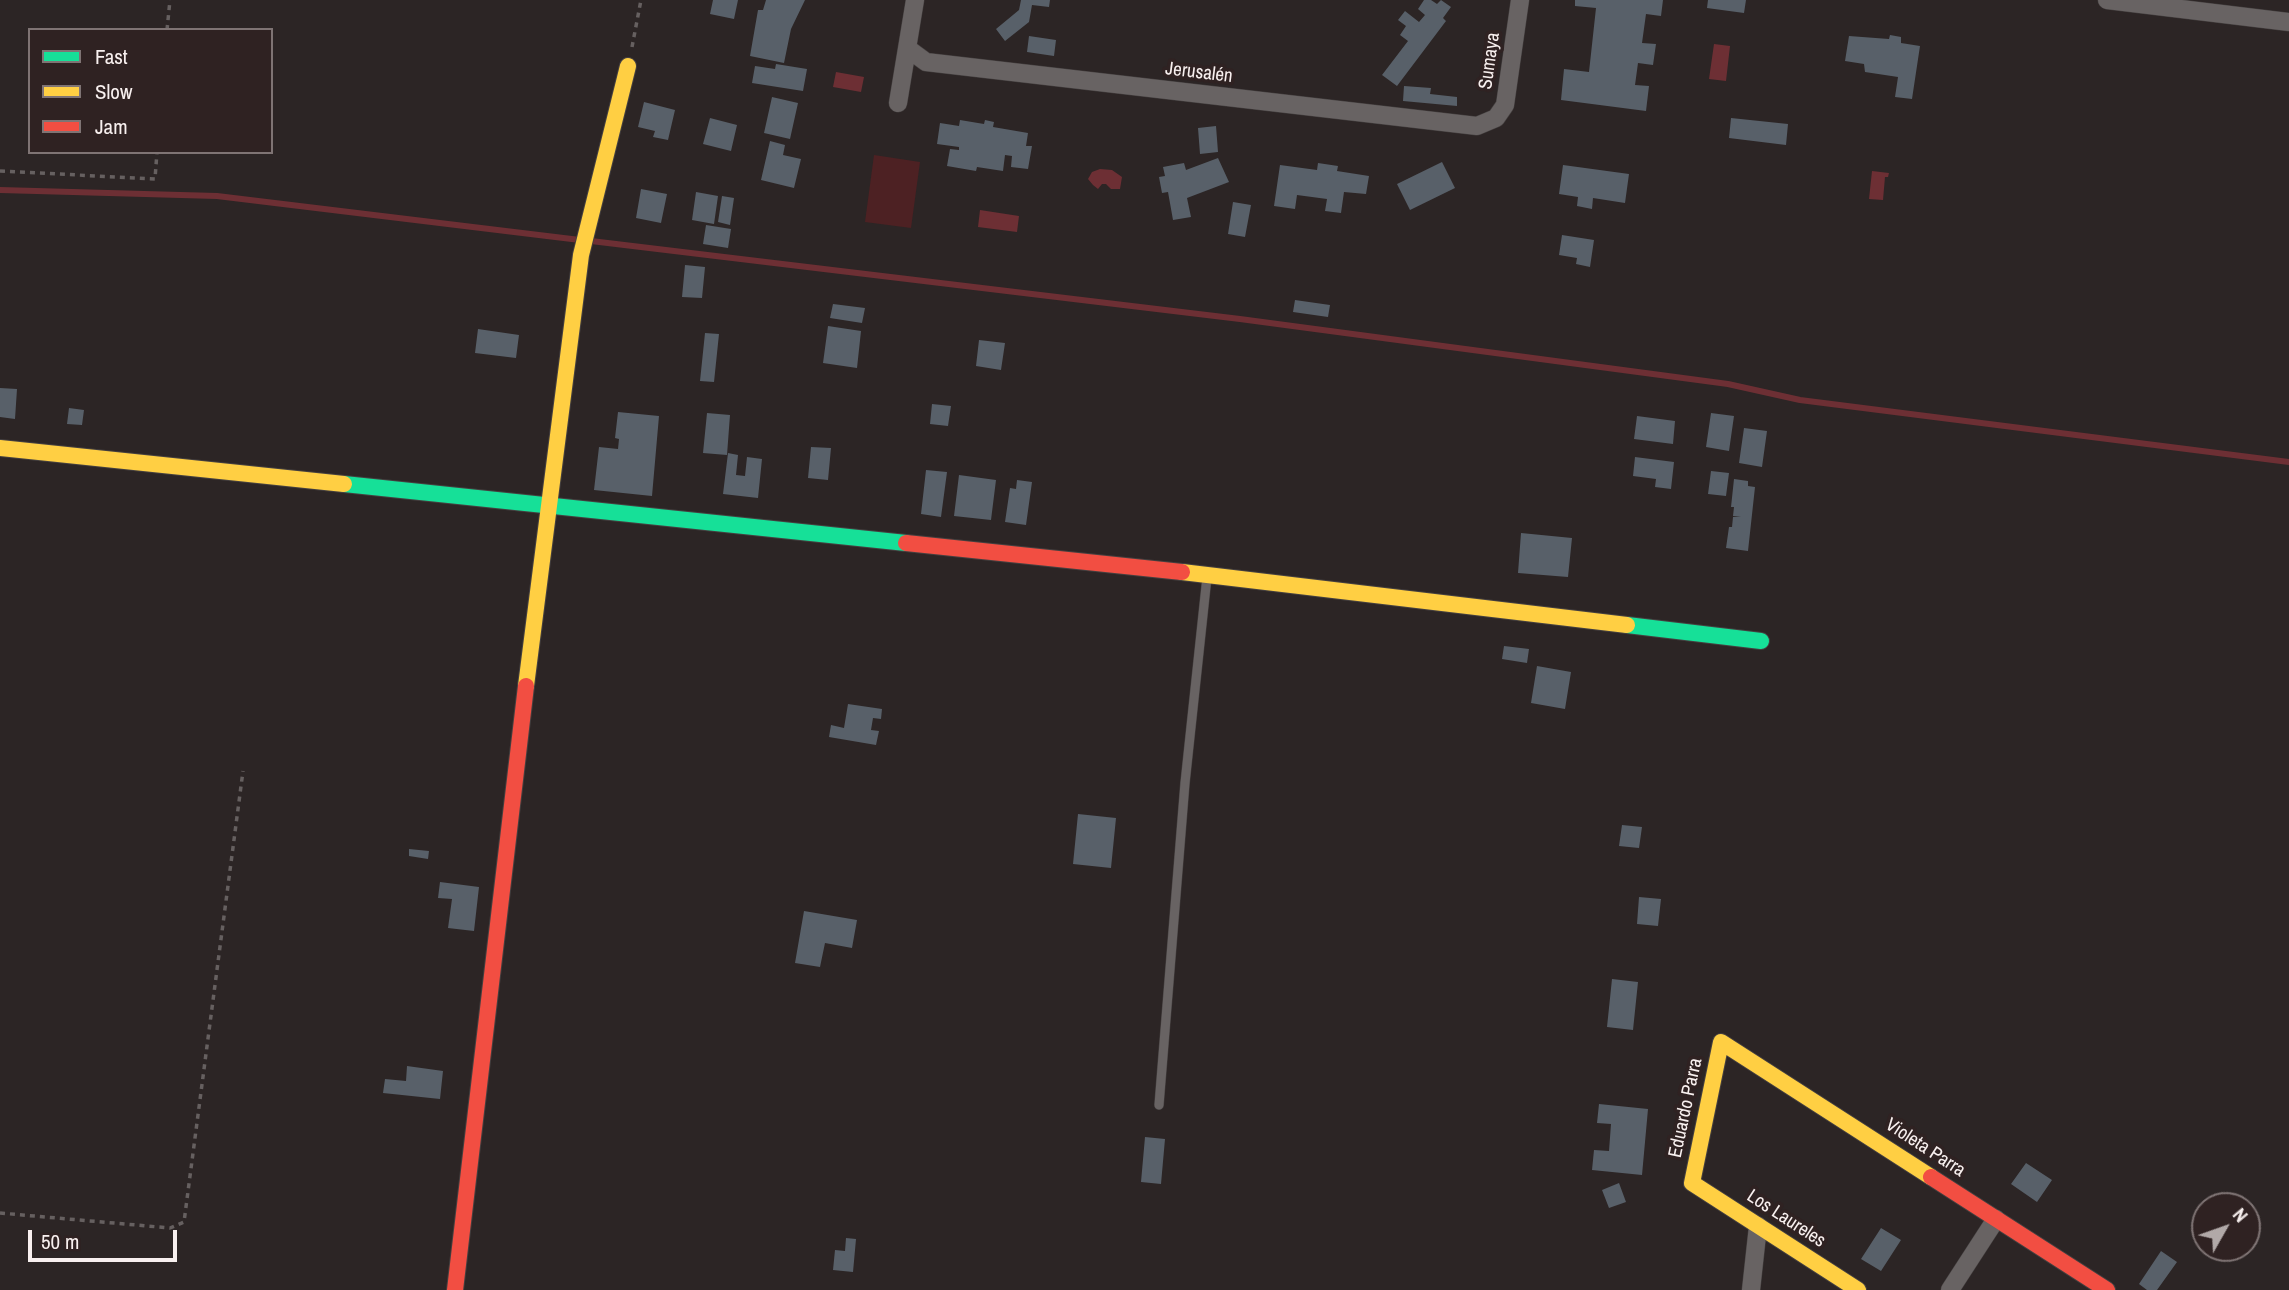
<!DOCTYPE html>
<html>
<head>
<meta charset="utf-8">
<style>
	body { margin:0 }
	#map { position:relative; width:2289px; height:1290px; overflow:hidden; background:#2c2525; font-family:"Archivo Narrow",sans-serif }
	canvas { display:block }
	.legend { position:absolute; left:28px; top:28px; width:245px; height:126px; box-sizing:border-box; background:#2f2222; border:2px solid #7f7474; margin:0; padding:9px 12px; list-style:none; font-size:21px; color:#f8f0ef }
	.legend li { display:flex; align-items:center; gap:14px; height:35px }
	.legend b { width:35px; border:2px solid #7f7474 }
	.north { position:absolute; left:2191px; top:1192px; width:70px; height:70px; box-sizing:border-box; background:#2f2222; border:2px solid #7f7474; border-radius:50%; rotate:50deg; font-size:19px; font-weight:700; line-height:28px; text-align:center; color:#f8f0ef }
	.north::after { content:''; display:block; margin:auto; width:24px; height:32px; background:#b1a9a8; clip-path:polygon(50% 0,100% 100%,50% 72%,0 100%) }
	.scale { position:absolute; left:28px; top:1230px; width:149px; height:32px; box-sizing:border-box; border:4px solid #f8f0ef; border-top:0; padding-left:9px; font-size:21px; line-height:24px; white-space:nowrap; color:#f8f0ef; -webkit-text-stroke:5px #2f2222; paint-order:stroke }
</style>
</head>
<body>
<div id="map">
<canvas width="2289" height="1290"></canvas>
<ul class="legend">
<li><b style="height:9px;background:#16e098"></b>Fast</li>
<li><b style="height:9px;background:#ffcf43"></b>Slow</li>
<li><b style="height:9px;background:#f24e42"></b>Jam</li>
</ul>
<div class="north">N</div>
<div class="scale">50 m</div>
</div>
<script>
const g = document.querySelector('canvas').getContext('2d');
g.lineJoin = 'round';
function fill(path, color) { g.fillStyle = color; g.fill(path, 'evenodd'); }
const poly = rows => new Path2D(rows.map(r => 'M' + r).join(''));
function trace(path, color, width, dash) { g.strokeStyle = color; g.lineWidth = width; g.lineCap = dash ? 'butt' : 'round'; g.setLineDash(dash || []); g.stroke(path); }
function label(font, color, halo, rows, align = 'center') {
  g.font = font + ' "Archivo Narrow",sans-serif'; g.lineWidth = 7; g.setLineDash([]); g.textBaseline = 'middle'; g.strokeStyle = halo; g.fillStyle = color; for (const [text, x, y, turn = 0] of rows) {
    g.save(); g.translate(x, y); g.rotate((+turn || 0) * Math.PI / 180); g.textAlign = isNaN(turn) ? turn : align; if (halo) g.strokeText(text, 0, 0); g.fillText(text, 0, 0); g.restore();
  }
}
fill(poly([
	[874,155,920,162,911,228,865,222]
]), '#4d2123');
fill(poly([
	[1714,44,1730,46,1726,81,1709,79],
	[836,72,864,77,861,92,833,87],
	[1100,169,1112,170,1122,177,1120,189,1111,189,1106,184,1102,184,1098,189,1093,185,1088,179,1092,172],
	[1872,171,1889,173,1888,177,1885,177,1883,200,1869,199],
	[980,210,1019,216,1017,232,978,227]
]), '#6d2f34');
trace(poly([
	[0,190,217,196,580,240],
	[591,241,1240,319,1728,384,1800,400,2289,462]
]), '#6d2f34', 6);
fill(poly([
	[713,0,738,0,734,19,710,14],
	[766,0,805,0,791,29,784,63,750,56,758,10,763,10],
	[1021,0,1050,0,1049,7,1032,5,1029,22,1005,41,996,29,1019,10],
	[1424,0,1431,0,1437,4,1441,0,1451,7,1443,18,1446,21,1397,86,1382,75,1408,41,1400,35,1406,26,1398,20,1405,11,1419,22,1425,15,1418,9],
	[1575,0,1663,0,1661,16,1646,14,1642,43,1656,44,1653,65,1638,63,1635,85,1649,86,1646,111,1561,100,1564,69,1589,72,1596,8,1575,6],
	[1708,0,1746,0,1744,13,1707,8],
	[1890,35,1901,37,1901,43,1920,46,1912,99,1895,97,1898,77,1865,72,1864,64,1845,61,1849,36,1889,39],
	[1029,36,1056,40,1054,56,1027,52],
	[776,64,807,69,803,91,752,83,755,66,775,69],
	[1404,86,1431,88,1430,94,1457,97,1457,106,1403,101],
	[772,97,798,103,790,139,764,133],
	[644,102,675,110,668,140,653,137,655,131,638,127],
	[710,118,737,125,731,151,703,144],
	[1731,118,1788,124,1786,145,1729,138],
	[960,120,984,124,985,120,994,122,993,127,1028,133,1026,146,1032,146,1028,169,1011,167,1012,156,1005,155,1003,171,977,167,976,171,947,166,950,149,959,150,959,147,937,144,940,123,959,126],
	[1216,126,1218,152,1200,154,1198,128],
	[770,141,785,145,783,155,801,159,794,188,761,180],
	[1218,158,1229,182,1187,198,1191,217,1173,220,1168,192,1162,193,1159,177,1165,176,1163,167,1184,163,1186,170],
	[1442,162,1455,188,1410,210,1397,184],
	[1318,163,1338,166,1337,171,1369,176,1366,194,1344,192,1341,213,1325,211,1327,199,1297,195,1295,209,1274,206,1280,165,1317,170],
	[1563,165,1629,174,1625,203,1593,198,1592,209,1577,206,1578,197,1559,194],
	[641,189,667,194,661,223,636,218],
	[696,192,718,196,714,224,692,220],
	[722,196,734,198,730,225,718,222],
	[1233,202,1251,205,1245,237,1228,234],
	[706,225,731,229,728,248,703,244],
	[1562,235,1594,240,1590,267,1576,264,1577,258,1559,255],
	[685,265,705,267,702,298,682,297],
	[1295,300,1330,305,1328,317,1293,312],
	[833,304,865,308,862,323,830,318],
	[828,326,861,331,857,368,823,363],
	[478,329,519,335,516,358,475,353],
	[705,333,719,334,714,382,700,381],
	[979,340,1005,343,1001,370,976,366],
	[0,388,17,389,15,419,0,417],
	[932,404,951,406,948,426,930,424],
	[69,408,84,410,82,425,67,424],
	[618,412,659,416,652,496,594,490,599,447,618,449,619,439,615,438],
	[707,413,730,415,727,455,703,453],
	[1711,413,1734,416,1729,451,1706,447],
	[1637,416,1675,421,1673,444,1634,439],
	[1744,428,1767,431,1762,467,1739,463],
	[811,447,831,448,828,480,808,478],
	[728,453,738,455,736,475,745,476,747,457,762,459,758,498,723,494],
	[1635,457,1674,462,1671,489,1655,487,1656,479,1633,476],
	[926,470,947,472,941,517,921,514],
	[1711,471,1729,473,1726,496,1708,494],
	[959,475,996,480,991,520,954,516],
	[1734,479,1748,481,1748,486,1755,487,1748,551,1726,548,1729,527,1732,527,1733,517,1741,517,1733,516,1734,507,1731,507],
	[1017,480,1032,482,1026,525,1005,522,1010,488,1016,489],
	[1521,533,1572,538,1568,577,1518,573],
	[1504,646,1529,649,1527,663,1502,659],
	[1537,666,1571,672,1565,709,1531,703],
	[848,704,882,709,881,719,873,718,871,730,879,731,876,745,829,737,831,725,844,728],
	[1078,814,1116,818,1111,868,1073,864],
	[1622,825,1642,827,1639,848,1619,846],
	[409,849,429,851,428,859,409,856],
	[440,882,479,887,474,931,448,928,452,899,438,898],
	[1639,897,1661,899,1658,926,1637,924],
	[804,911,857,920,852,948,825,943,820,967,795,963],
	[1612,979,1638,982,1633,1030,1607,1027],
	[407,1066,443,1071,440,1099,383,1093,385,1079,406,1081],
	[1599,1104,1648,1109,1642,1175,1592,1170,1594,1150,1609,1151,1611,1124,1597,1123],
	[1145,1137,1165,1139,1161,1184,1141,1182],
	[2026,1163,2052,1180,2037,1202,2011,1184],
	[1619,1183,1626,1202,1609,1208,1602,1190],
	[1881,1228,1901,1240,1881,1271,1861,1259],
	[846,1238,856,1239,853,1272,833,1270,835,1250,845,1251],
	[2161,1251,2177,1262,2157,1290,2147,1290,2139,1284]
]), '#586069');
const lane = poly([
	[1159,1105,1185,783,1207,577]
]);
const street = poly([
	[2107,0,2289,22],
	[907,48,926,62,1477,126,1496,118,1505,105,1520,0],
	[898,103,915,0],
	[1751,1290,1758,1226],
	[1950,1290,1996,1219]
]);
const fast = poly([
	[344,484,906,543],
	[1627,625,1761,641]
]);
const slow = poly([
	[0,448,344,484],
	[1182,572,1627,625],
	[526,686,581,255,628,66],
	[1858,1290,1692,1183,1721,1042,1931,1177]
]);
const jam = poly([
	[906,543,1182,572],
	[1931,1177,2107,1290],
	[455,1290,526,686]
]);
trace(lane, '#454040', 10);
trace(street, '#454040', 19);
trace(fast, '#454040', 18);
trace(slow, '#454040', 18);
trace(jam, '#454040', 18);
trace(poly([
	[167,30,170,0],
	[632,47,641,0],
	[0,171,155,179,157,152],
	[0,1213,170,1228,184,1222,243,771]
]), '#666060', 3.5, [5, 5]);
trace(lane, '#686363', 9);
trace(street, '#686363', 18);
trace(fast, '#16e098', 16);
trace(slow, '#ffcf43', 16);
trace(jam, '#f24e42', 16);
label('19px', '#f8f0ef', '#2f2222', [
	["Sumaya",1490,61,-82],
	["Jerusalén",1199,73,7],
	["Eduardo Parra",1686,1108,-78],
	["Violeta Parra",1925,1148,33],
	["Los Laureles",1786,1219,33]
]);
</script>
</body>
</html>
